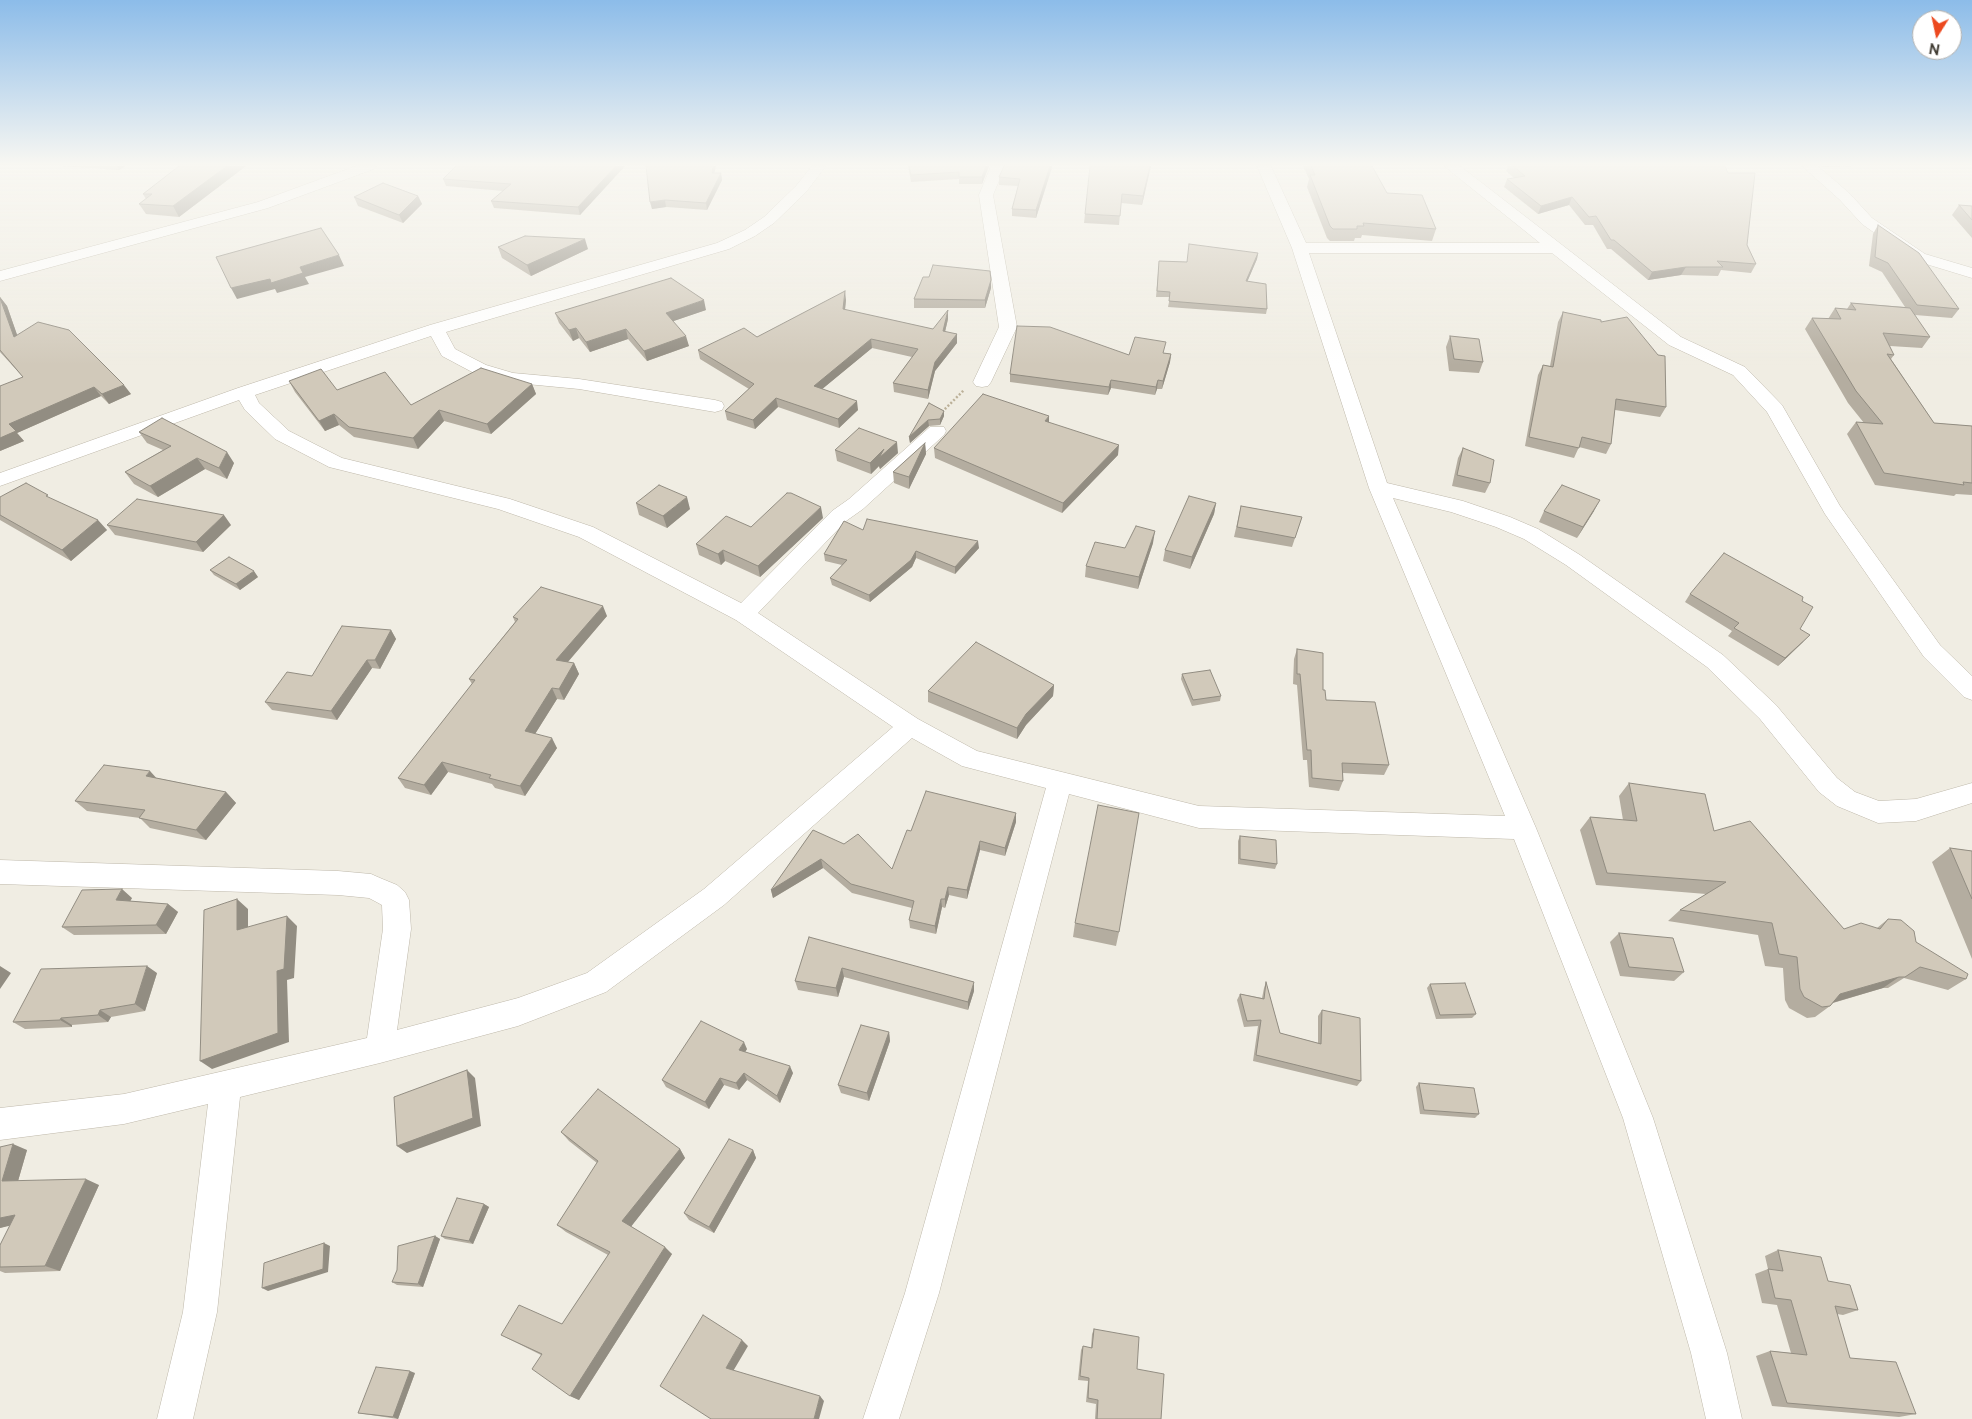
<!DOCTYPE html>
<html>
<head>
<meta charset="utf-8">
<style>
	body { margin:0 }
	#map { position:relative; width:1972px; height:1419px; overflow:hidden; background:#f0ede3; font-family:Raleway,sans-serif }
	canvas { display:block }
	.north { position:absolute; left:1912px; top:10px; width:50px; height:50px; box-sizing:border-box; background:#fff; border:1px solid #b3b1ae; border-radius:50%; rotate:190deg; font-size:14px; font-weight:700; line-height:20px; text-align:center; color:#423d34 }
	.north::after { content:''; display:block; margin:auto; width:18px; height:22px; background:#ec491f; clip-path:polygon(50% 0,100% 100%,50% 72%,0 100%) }
</style>
</head>
<body>
<div id="map">
<canvas width="1972" height="1419"></canvas>
<div class="north">N</div>
</div>
<script>
const g = document.querySelector('canvas').getContext('2d');
g.lineJoin = 'round';
const poly = rows => new Path2D(rows.map(r => 'M' + r).join(''));
function trace(path, color, width, dash) { g.strokeStyle = color; g.lineWidth = width; g.lineCap = dash ? 'butt' : 'round'; g.setLineDash(dash || []); g.stroke(path); }
function fill(path, color) { g.fillStyle = color; g.fill(path, 'evenodd'); }
const minor = poly([
	[356,166,376,166,374,169,268,208,0,281,0,271,258,202,356,166],
	[812,166,826,166,806,192,774,223,755,236,729,249,446,332,455,349,486,365,513,373,579,379,715,400,722,402,724,406,722,410,715,412,579,389,506,382,474,373,442,356,431,336,255,395,259,403,289,431,342,458,510,499,593,527,741,603,832,511,849,499,930,427,944,427,946,431,944,435,863,509,846,521,758,613,918,719,977,751,1199,806,1505,816,1369,488,1292,248,1257,166,1271,166,1306,243,1540,243,1444,166,1460,166,1681,337,1745,367,1782,405,1840,506,1940,645,1972,676,1972,700,1964,697,1924,657,1825,514,1767,412,1733,375,1669,345,1552,253,1309,253,1387,483,1463,501,1510,517,1538,529,1580,555,1723,655,1776,705,1837,778,1855,792,1879,801,1916,799,1972,783,1972,803,1916,821,1878,823,1837,806,1819,792,1760,719,1707,667,1566,565,1524,539,1496,527,1451,512,1393,498,1536,828,1653,1118,1727,1353,1742,1419,1706,1419,1691,1353,1623,1118,1514,839,1199,828,1069,794,939,1293,899,1419,863,1419,905,1293,1046,788,962,766,912,738,724,905,606,992,518,1026,380,1063,240,1097,217,1312,193,1419,157,1419,183,1312,208,1104,124,1124,0,1140,0,1108,124,1094,367,1038,383,929,382,905,369,898,338,895,0,884,0,860,338,871,371,874,380,878,397,885,405,892,409,900,411,929,397,1030,518,998,587,973,704,889,893,727,736,620,579,537,498,509,329,467,275,439,245,410,239,400,0,486,0,473,238,388,430,325,717,243,745,230,764,217,796,186,812,166],
	[991,166,1005,166,993,195,1017,327,991,382,988,386,982,387,976,386,973,382,999,327,979,195,991,166],
	[1802,166,1818,166,1850,194,1872,218,1925,254,1972,268,1972,278,1913,260,1862,224,1840,200,1802,166]
]);
trace(minor, '#beb8aa', 1);
trace(poly([
	[942,412,964,390]
]), '#bcb199', 2.5, [2, 2]);
fill(minor, '#fff');
fill(poly([
	[61,166,125,166,119,170],
	[179,166,246,166,179,217,146,214,139,204,146,199,143,194],
	[625,166,580,215,494,208,491,201,503,191,446,186,443,179],
	[646,166,716,166,714,173,721,173,722,180,707,210,666,207,652,209],
	[908,166,989,166,982,184,959,184,959,179,911,182],
	[1004,166,1052,166,1036,218,1012,216,1012,209,1018,186,999,185,999,177],
	[1151,166,1142,205,1121,203,1119,225,1084,223,1085,214],
	[1303,166,1372,166,1387,193,1436,229,1432,241,1362,235,1361,238,1355,238,1354,241,1330,241,1327,238,1307,187,1309,179],
	[1508,166,1725,166,1747,245,1756,264,1751,273,1721,270,1718,276,1681,275,1648,280,1611,249,1607,249,1593,225,1585,225,1569,205,1538,214,1504,187,1507,179,1514,178,1506,171],
	[1821,166,1855,166,1823,167],
	[418,196,422,204,403,223,358,206,354,197],
	[1959,205,1972,206,1972,238,1952,215],
	[1878,225,1959,309,1952,318,1915,315,1930,337,1922,348,1890,346,1894,355,1891,359,1934,423,1972,426,1972,495,1956,494,1954,496,1875,485,1847,434,1856,422,1864,423,1848,403,1805,329,1812,318,1828,319,1835,308,1847,309,1851,303,1905,307,1882,272,1869,266,1873,234],
	[498,247,588,249,531,276,502,258],
	[1258,253,1257,259,1247,282,1267,309,1266,314,1168,307,1170,297,1156,297,1159,261,1187,262],
	[991,280,991,288,985,308,914,308,914,299],
	[0,297,7,306,17,335,131,394,109,404,101,396,17,433,24,441,0,451,23,377,0,352],
	[846,300,845,310,933,329,948,319,945,332,957,334,957,343,935,371,928,399,894,392,893,383,912,357,872,348,822,389,858,410,839,428,778,407,755,429,727,420,725,411,749,389,700,359,698,350,757,337],
	[706,310,673,321,689,346,647,361,628,339,590,352,579,338,573,341,559,323,555,313],
	[1563,312,1601,322,1666,407,1660,417,1615,410,1611,444,1606,454,1579,447,1574,458,1525,446,1538,375,1543,365,1550,366,1558,322],
	[1450,336,1483,362,1479,373,1449,371,1446,347],
	[1164,353,1171,354,1170,362,1162,389,1157,389,1155,395,1111,388,1108,395,1010,382,1010,374,1129,355],
	[289,381,411,405,532,384,536,394,491,434,444,421,418,449,354,437,339,425,325,431,295,392],
	[929,403,944,411,944,416,940,425,929,426,910,443,909,437],
	[139,432,234,463,227,479,205,469,158,497,134,484,125,472,163,450,147,443],
	[925,443,926,454,909,489,894,483,893,472],
	[934,448,1118,455,1062,513,935,458],
	[1463,448,1490,483,1485,493,1452,486,1458,458],
	[835,450,898,453,880,469,879,466,871,474,837,461],
	[0,497,51,499,107,530,71,561,0,520],
	[636,503,690,509,667,528,639,515],
	[1216,503,1214,514,1190,569,1163,561,1165,550],
	[1241,506,1302,517,1292,547,1234,537],
	[1544,511,1594,511,1577,538,1539,522],
	[823,518,760,577,725,561,721,565,699,555,696,544],
	[107,525,231,525,203,552,115,535],
	[863,530,979,548,955,574,916,558,912,567,870,602,832,585,830,578,842,565,825,561,824,554],
	[1153,543,1138,589,1085,577,1086,566,1125,548],
	[210,570,258,577,240,590,214,575],
	[1690,594,1802,601,1800,629,1803,642,1778,666,1728,636,1732,631,1685,602],
	[607,616,568,662,574,663,579,674,564,700,557,699,535,734,557,748,525,796,495,788,492,784,448,772,431,795,405,788,398,778,472,684,469,679,515,622,513,617],
	[391,630,396,639,380,669,372,668,337,720,272,710,265,702,312,676],
	[1297,649,1323,690,1326,700,1389,765,1384,775,1343,773,1343,781,1339,791,1309,787,1307,760,1303,760,1297,685,1293,684,1294,659],
	[1182,674,1221,696,1220,701,1192,706,1181,679],
	[1054,685,1053,696,1026,725,1017,739,928,702,928,691],
	[157,778,226,792,236,803,206,840,150,828,140,818,87,811,75,801],
	[1629,783,1714,831,1844,929,1877,928,1888,919,1916,942,1966,979,1948,990,1904,978,1888,988,1883,988,1833,1003,1830,1006,1815,1017,1807,1018,1789,1008,1785,1000,1783,968,1765,966,1758,935,1668,921,1680,910,1706,894,1596,885,1580,830,1590,817,1623,820,1619,796],
	[1016,813,1016,822,1005,856,980,850,967,899,949,895,945,908,942,907,936,934,910,928,909,920,912,908,852,893,823,868,773,898,771,890,813,830,892,869,911,831],
	[1240,836,1277,864,1275,869,1238,864,1238,841],
	[1950,848,1972,851,1972,959,1932,862],
	[132,898,130,901,168,904,178,912,166,934,74,935,62,927],
	[1075,923,1119,932,1116,946,1073,937],
	[1619,933,1684,972,1674,981,1620,976,1610,942],
	[809,937,974,991,968,1010,844,977,838,997,798,990,795,981],
	[157,973,145,1011,111,1017,108,1022,72,1025,72,1027,25,1029,13,1022],
	[1266,982,1280,1033,1318,1043,1318,1016,1322,1010,1361,1081,1357,1086,1253,1061,1258,1026,1244,1027,1237,1000,1240,994,1262,998,1264,988],
	[1430,984,1476,1014,1472,1018,1436,1019,1427,988],
	[889,1032,890,1041,869,1101,841,1093,838,1085],
	[747,1049,745,1052,793,1073,780,1103,747,1080,739,1090,724,1085,709,1109,666,1087,662,1080],
	[1419,1083,1479,1114,1475,1118,1420,1114,1416,1087],
	[561,1132,680,1149,685,1158,631,1226,672,1254,579,1400,570,1396,541,1355,501,1335,562,1324,608,1255,566,1232,557,1225,597,1163,569,1141],
	[0,1147,27,1150,18,1181,99,1185,60,1271,5,1273,0,1271,0,1245,10,1225,0,1228],
	[753,1150,756,1158,714,1233,689,1220,684,1213],
	[484,1204,489,1207,473,1244,445,1239,441,1236],
	[435,1236,440,1239,423,1287,397,1285,392,1282],
	[1778,1250,1828,1281,1858,1310,1843,1315,1837,1314,1850,1358,1916,1414,1899,1417,1772,1406,1756,1356,1770,1351,1791,1353,1777,1305,1762,1303,1755,1274,1768,1269,1765,1256],
	[1094,1329,1137,1369,1161,1419,1095,1419,1096,1404,1086,1402,1088,1381,1078,1380,1081,1350,1083,1346,1091,1348,1092,1334],
	[415,1373,398,1419,364,1414,358,1413]
]), '#b4ada0');
fill(poly([
	[117,166,125,166,119,170],
	[227,166,246,166,179,217,173,206],
	[616,166,625,166,580,215,578,207],
	[713,166,716,166,713,180,712,173],
	[986,166,989,166,982,184,982,177],
	[1050,166,1052,166,1052,168,1036,218,1036,210],
	[1150,166,1151,166,1142,205,1143,196],
	[721,173,722,180,707,210,706,203],
	[418,196,422,204,403,223,399,215],
	[1572,197,1569,205,1538,214,1541,206],
	[665,200,666,207,652,209,650,202],
	[585,239,588,249,531,276,527,265],
	[1258,253,1257,259,1245,287,1246,281],
	[339,255,344,266,305,277,309,284,277,293,275,289,237,299,231,288],
	[1686,267,1681,275,1648,280,1652,272],
	[991,280,991,288,985,308,985,300],
	[845,291,846,300,844,318,843,309],
	[0,297,7,306,21,346,14,337],
	[704,300,706,310,668,323,666,313],
	[948,310,948,319,943,340,943,331],
	[576,328,579,338,573,341,569,330],
	[626,329,628,339,590,352,586,342],
	[957,334,957,343,935,371,928,399,928,390,935,362],
	[686,336,689,346,647,361,644,351],
	[871,339,872,348,815,395,814,386],
	[1171,354,1170,362,1162,389,1163,381],
	[1111,380,1111,388,1108,395,1109,387],
	[1158,380,1157,389,1155,395,1156,387],
	[532,384,536,394,491,434,487,424],
	[124,385,131,394,109,404,102,394],
	[94,387,101,396,17,433,24,441,0,451,0,438,9,424],
	[776,398,778,407,755,429,753,420],
	[857,401,858,410,839,428,838,419],
	[439,410,444,421,418,449,413,438],
	[944,411,944,416,940,425,940,419],
	[334,414,339,425,325,431,319,421],
	[1049,416,1049,426,1045,421],
	[928,420,929,426,910,443,909,437],
	[897,442,898,453,880,469,879,466,871,474,870,463,884,449],
	[925,443,926,454,909,489,909,477],
	[1119,445,1118,455,1062,513,1063,503],
	[227,452,234,463,227,479,219,468],
	[197,458,205,469,158,497,150,486],
	[687,497,690,509,667,528,663,516],
	[1600,500,1594,511,1577,538,1583,527],
	[1216,503,1214,514,1190,569,1192,557],
	[821,507,823,518,760,577,758,566],
	[224,515,231,525,203,552,196,542],
	[98,520,107,530,71,561,62,550],
	[1155,531,1153,543,1138,589,1139,577],
	[978,541,979,548,955,574,955,567],
	[723,550,725,561,721,565,718,554],
	[916,551,916,558,912,567,870,602,869,595],
	[254,571,258,577,240,590,236,584],
	[603,606,607,616,560,671,556,660],
	[391,630,396,639,380,669,375,660],
	[1810,635,1803,642,1778,666,1785,658],
	[367,660,372,668,337,720,331,711],
	[574,663,579,674,564,700,559,689],
	[1054,685,1053,696,1026,725,1017,739,1017,728,1026,714],
	[552,688,557,699,530,742,525,731],
	[552,738,557,748,525,796,520,786],
	[442,762,448,772,431,795,424,785],
	[150,771,160,782,146,776],
	[226,792,236,803,206,840,196,830],
	[1016,813,1016,822,1005,856,1005,848],
	[980,841,980,850,967,899,967,890],
	[821,859,823,868,773,898,771,890],
	[948,887,949,895,945,908,945,899],
	[122,889,132,898,126,909,116,900],
	[237,899,248,909,248,939,237,930],
	[941,899,942,907,936,934,935,926],
	[168,904,178,912,166,934,156,925],
	[287,916,297,926,294,978,287,980,289,1042,212,1069,200,1061,277,971],
	[0,966,11,973,0,989],
	[147,966,157,973,145,1011,135,1004],
	[842,968,844,977,838,997,836,988],
	[1899,977,1883,988,1825,1005,1840,994],
	[974,982,974,991,968,1010,968,1002],
	[100,1010,111,1017,108,1022,98,1015],
	[61,1018,72,1025,72,1027,60,1020],
	[889,1032,890,1041,869,1101,867,1093],
	[744,1042,747,1049,742,1057,739,1050],
	[790,1066,793,1073,780,1103,777,1096],
	[467,1070,475,1078,481,1126,407,1153,397,1146],
	[744,1073,747,1080,739,1090,736,1083],
	[720,1078,724,1085,709,1109,705,1102],
	[13,1144,27,1150,16,1188,2,1181],
	[680,1149,685,1158,630,1228,622,1221],
	[753,1150,756,1158,714,1233,709,1227],
	[86,1179,99,1185,60,1271,45,1266],
	[484,1204,489,1207,473,1244,469,1241],
	[15,1215,30,1221,0,1228,0,1218],
	[435,1236,440,1239,423,1287,418,1284],
	[324,1243,330,1246,328,1272,268,1291,262,1288],
	[665,1247,672,1254,579,1400,570,1396],
	[742,1340,748,1346,732,1373,726,1368],
	[410,1371,415,1373,398,1419,393,1417],
	[820,1396,824,1401,819,1419,814,1419]
]), '#928d82');
const building = poly([
	[179,166,227,166,173,206,139,204,152,194,143,194,179,166],
	[456,166,616,166,578,207,491,201,511,184,443,179,456,166],
	[646,166,713,166,712,173,721,173,706,203,665,200,650,202,646,166],
	[909,166,986,166,982,177,959,177,959,172,911,175,909,166],
	[1004,166,1050,166,1036,210,1012,209,1020,179,999,177,1004,166],
	[1090,166,1150,166,1143,196,1122,194,1120,216,1085,214,1090,166],
	[1311,166,1372,166,1387,193,1422,195,1436,229,1363,223,1364,226,1357,226,1357,229,1333,229,1330,226,1310,175,1315,175,1311,166],
	[1513,166,1725,166,1728,173,1755,173,1747,245,1756,264,1717,261,1723,267,1686,267,1652,272,1614,240,1611,240,1596,216,1589,217,1572,197,1541,206,1507,179,1525,176,1513,166],
	[383,183,418,196,399,215,354,197,383,183],
	[1959,205,1972,206,1972,220,1959,205],
	[1878,225,1919,253,1959,309,1917,305,1888,263,1875,257,1878,225],
	[321,228,339,255,300,267,303,273,271,283,270,279,231,288,216,257,321,228],
	[525,236,585,239,527,265,498,247,525,236],
	[1189,244,1258,253,1246,281,1266,284,1267,309,1169,301,1170,292,1157,291,1159,261,1187,262,1189,244],
	[933,265,990,271,991,280,985,300,914,299,923,277,929,277,933,265],
	[671,278,704,300,666,313,686,336,644,351,626,329,586,342,576,328,569,330,555,313,671,278],
	[845,291,843,309,933,329,948,310,943,331,957,334,935,362,928,390,893,383,918,349,871,339,814,386,857,401,838,419,776,398,753,420,725,411,754,384,698,350,744,328,757,337,845,291],
	[0,298,14,337,38,322,69,330,124,385,102,394,94,387,9,424,16,431,0,438,0,386,23,377,0,350,0,298],
	[1851,303,1910,308,1930,337,1883,333,1894,355,1887,354,1934,423,1972,426,1972,483,1963,482,1964,485,1884,473,1856,422,1883,424,1856,391,1812,318,1841,319,1835,308,1856,310,1851,303],
	[1563,312,1601,320,1601,322,1627,317,1658,355,1665,356,1666,407,1616,399,1611,444,1582,437,1579,448,1529,437,1543,365,1553,367,1563,312],
	[1017,326,1050,327,1129,355,1135,337,1166,342,1163,353,1171,354,1163,381,1158,380,1156,387,1111,380,1109,387,1010,374,1017,326],
	[1450,336,1479,339,1483,362,1454,359,1450,336],
	[481,368,532,384,487,424,439,410,413,438,349,427,334,414,319,421,289,381,321,369,337,390,385,372,411,405,481,368],
	[983,394,1049,416,1045,421,1119,445,1063,503,934,448,983,394],
	[929,403,944,411,940,419,928,420,909,437,929,403],
	[162,418,227,452,219,468,197,458,150,486,125,472,171,446,139,432,162,418],
	[859,428,897,442,879,458,884,449,870,463,835,450,859,428],
	[925,443,909,477,893,472,925,443],
	[1463,448,1494,460,1490,483,1457,475,1463,448],
	[26,483,48,495,46,496,98,520,62,550,0,515,0,497,26,483],
	[659,485,687,497,663,516,636,503,659,485],
	[1562,485,1600,500,1583,527,1544,511,1562,485],
	[787,493,791,493,821,507,758,566,723,550,718,554,696,544,726,516,751,527,787,493],
	[1189,496,1216,503,1192,557,1165,550,1189,496],
	[137,499,224,515,196,542,107,525,137,499],
	[1241,506,1302,517,1295,538,1237,527,1241,506],
	[867,519,978,541,955,567,916,551,911,560,869,595,830,578,847,560,824,554,844,521,863,530,867,519],
	[1136,526,1155,531,1139,577,1086,566,1095,542,1125,548,1136,526],
	[1724,553,1803,597,1802,601,1813,607,1800,629,1810,635,1785,658,1734,628,1739,623,1690,594,1724,553],
	[229,557,254,571,236,584,210,570,229,557],
	[541,587,603,606,556,660,574,663,559,689,552,688,525,731,552,738,520,786,489,778,491,775,442,762,424,785,398,778,475,680,469,679,518,619,513,617,541,587],
	[342,626,391,630,375,660,367,660,331,711,265,702,287,672,312,676,342,626],
	[976,642,1054,685,1026,714,1017,728,928,691,976,642],
	[1297,649,1323,653,1323,690,1325,690,1326,700,1375,702,1389,765,1342,763,1343,781,1312,778,1311,750,1307,750,1300,674,1297,674,1297,649],
	[1210,670,1221,696,1193,700,1182,674,1210,670],
	[104,765,150,771,146,776,226,792,196,830,139,818,145,810,75,801,104,765],
	[1629,783,1705,794,1714,831,1750,821,1844,929,1861,923,1880,929,1888,919,1901,920,1914,931,1916,942,1968,974,1966,979,1920,967,1905,977,1899,977,1840,994,1830,1006,1822,1007,1804,997,1800,989,1797,957,1779,954,1772,923,1680,910,1726,882,1607,873,1590,817,1637,821,1629,783],
	[926,791,1016,813,1005,848,980,841,967,890,948,887,945,899,941,899,935,926,909,920,914,901,851,884,821,859,771,890,813,830,844,844,858,834,892,869,907,830,911,831,926,791],
	[1098,805,1139,813,1119,932,1075,923,1098,805],
	[1240,836,1276,840,1277,864,1240,859,1240,836],
	[1950,848,1972,851,1972,899,1950,848],
	[122,889,116,900,168,904,156,925,62,927,82,890,122,889],
	[237,899,237,930,287,916,284,969,277,971,278,1033,200,1061,204,910,237,899],
	[1619,933,1673,938,1684,972,1629,967,1619,933],
	[809,937,974,982,968,1002,842,968,836,988,795,981,809,937],
	[147,966,135,1004,100,1010,98,1015,61,1018,60,1020,13,1022,41,969,147,966],
	[1266,982,1280,1033,1321,1044,1322,1010,1360,1018,1361,1081,1256,1055,1261,1020,1247,1021,1240,994,1264,999,1266,982],
	[1465,983,1476,1014,1440,1015,1430,984,1465,983],
	[701,1021,744,1042,739,1050,790,1066,777,1096,744,1073,736,1083,720,1078,705,1102,662,1080,701,1021],
	[861,1025,889,1032,867,1093,838,1085,861,1025],
	[467,1070,473,1118,397,1146,394,1097,467,1070],
	[1419,1083,1474,1088,1479,1114,1424,1110,1419,1083],
	[598,1089,680,1149,622,1221,665,1247,570,1396,532,1369,542,1354,501,1335,519,1305,562,1324,610,1252,557,1225,598,1161,561,1132,598,1089],
	[729,1139,753,1150,709,1227,684,1213,729,1139],
	[13,1144,2,1181,86,1179,45,1266,0,1267,0,1245,15,1215,0,1218,0,1147,13,1144],
	[457,1198,484,1204,469,1241,441,1236,457,1198],
	[435,1236,418,1284,392,1282,397,1270,398,1246,435,1236],
	[324,1243,323,1269,262,1288,264,1263,324,1243],
	[1778,1250,1821,1257,1828,1281,1850,1285,1858,1310,1835,1306,1850,1358,1896,1362,1916,1414,1787,1403,1770,1351,1807,1355,1791,1300,1775,1298,1768,1269,1783,1271,1778,1250],
	[703,1315,742,1340,726,1368,820,1396,814,1419,711,1419,660,1386,703,1315],
	[1094,1329,1139,1337,1137,1369,1164,1374,1161,1419,1097,1419,1098,1400,1088,1398,1089,1378,1080,1376,1083,1346,1092,1348,1094,1329],
	[376,1367,410,1371,393,1417,358,1413,376,1367]
]);
fill(building, '#d1c9ba');
trace(building, '#928d82', 1);
const sky = g.createLinearGradient(0, 0, 0, 365);
sky.addColorStop(0, '#8cbce9');
sky.addColorStop(0.45, '#f8f7f2');
sky.addColorStop(1, '#f8f7f200');
g.fillStyle = sky;
g.fillRect(0, 0, 1972, 365);
</script>
</body>
</html>
